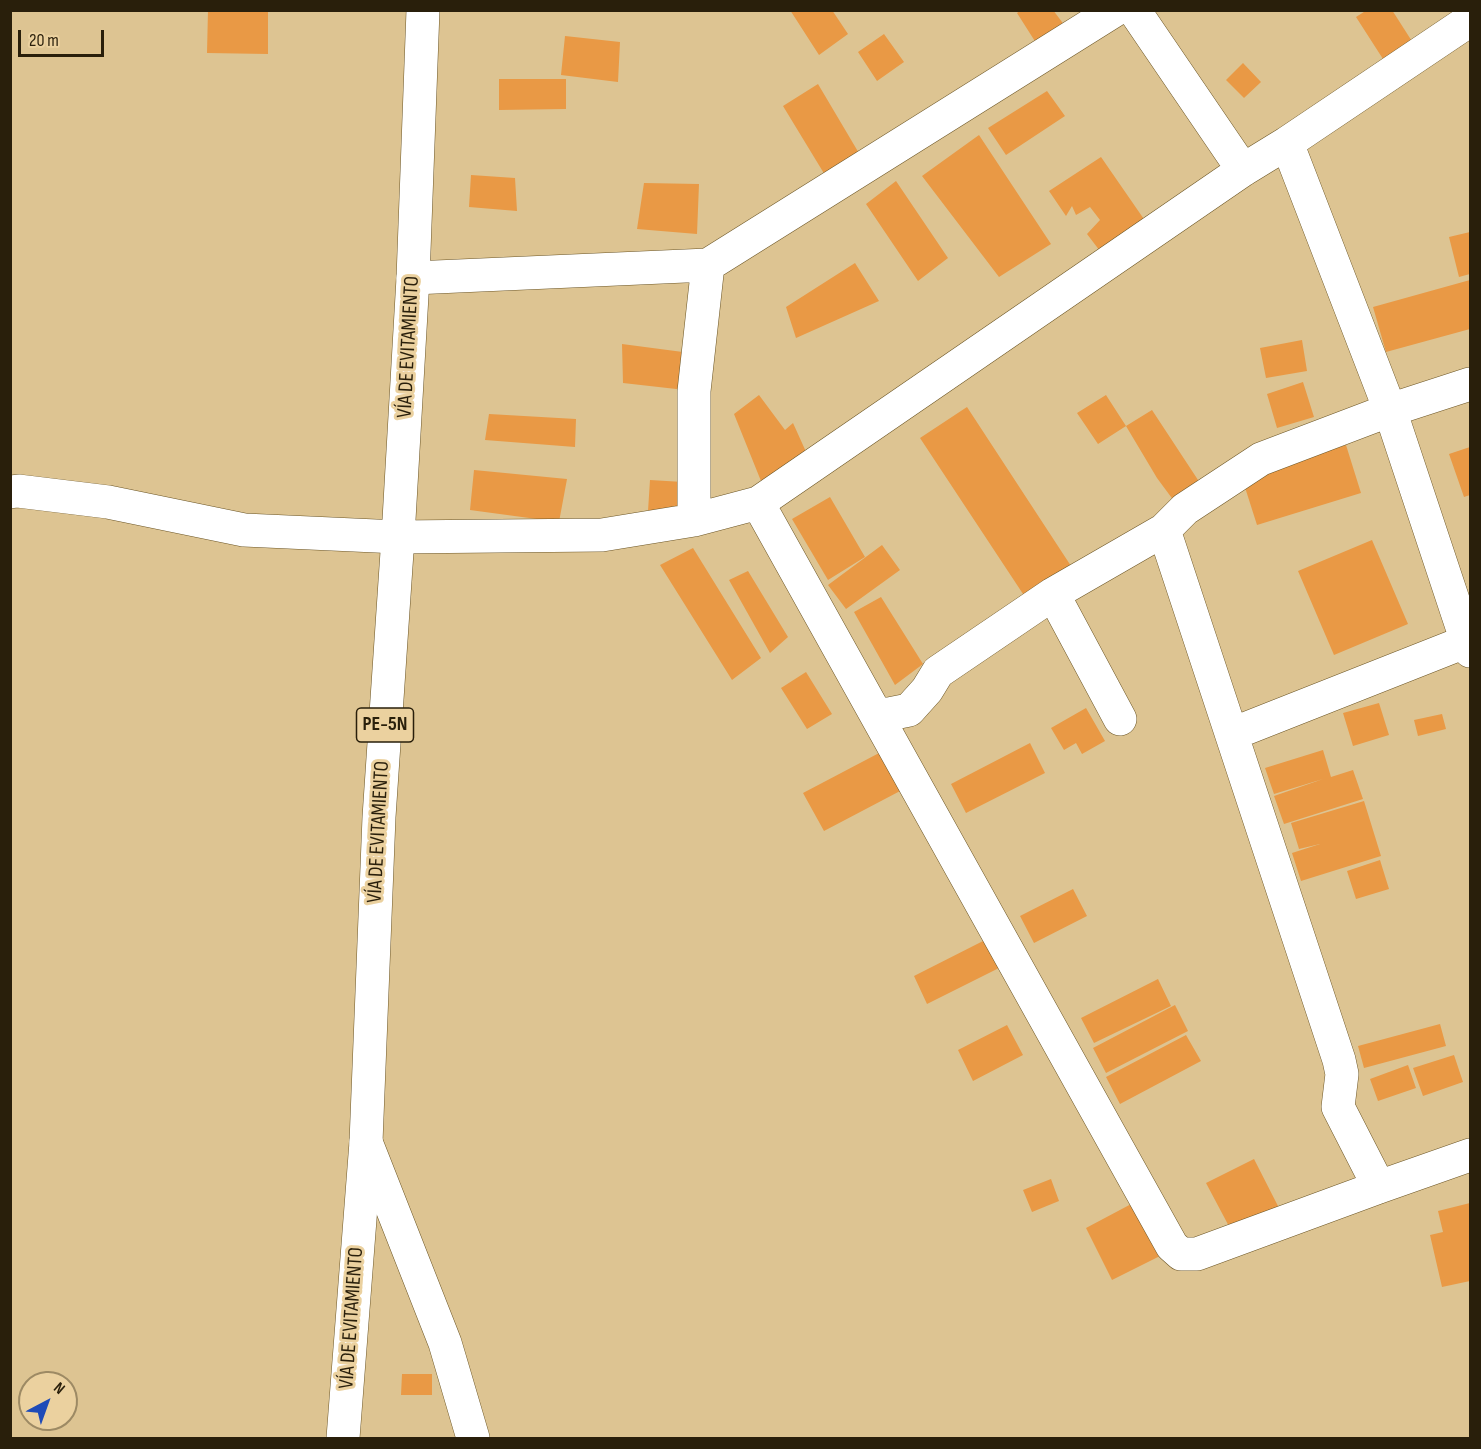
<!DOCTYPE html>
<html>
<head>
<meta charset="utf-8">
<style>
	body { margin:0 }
	#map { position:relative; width:1481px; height:1449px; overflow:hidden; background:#ddc492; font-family:"Sofia Sans Condensed",sans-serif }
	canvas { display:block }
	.frame { position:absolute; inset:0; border:12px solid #291f0b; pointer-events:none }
	.north { position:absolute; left:18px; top:1371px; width:60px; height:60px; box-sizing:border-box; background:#ebd19f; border:2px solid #9d8a64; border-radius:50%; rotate:41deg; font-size:16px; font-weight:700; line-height:24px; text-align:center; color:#291f0b }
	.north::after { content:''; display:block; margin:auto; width:21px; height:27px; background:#1f4bb8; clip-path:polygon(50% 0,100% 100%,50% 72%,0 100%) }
	.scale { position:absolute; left:18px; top:30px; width:86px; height:27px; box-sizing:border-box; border:3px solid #291f0b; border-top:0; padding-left:8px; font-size:18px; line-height:21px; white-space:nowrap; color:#291f0b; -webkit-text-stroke:4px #ebd19f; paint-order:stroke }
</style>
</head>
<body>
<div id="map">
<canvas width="1481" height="1449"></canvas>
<div class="frame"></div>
<div class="north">N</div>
<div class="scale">20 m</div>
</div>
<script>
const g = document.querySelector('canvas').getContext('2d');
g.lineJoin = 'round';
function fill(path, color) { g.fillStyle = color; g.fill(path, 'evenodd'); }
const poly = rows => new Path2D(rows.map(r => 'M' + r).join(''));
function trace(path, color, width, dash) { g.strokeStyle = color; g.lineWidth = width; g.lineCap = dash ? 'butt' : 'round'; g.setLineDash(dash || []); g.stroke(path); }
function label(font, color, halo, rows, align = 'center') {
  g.font = font + ' "Sofia Sans Condensed",sans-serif'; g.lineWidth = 6; g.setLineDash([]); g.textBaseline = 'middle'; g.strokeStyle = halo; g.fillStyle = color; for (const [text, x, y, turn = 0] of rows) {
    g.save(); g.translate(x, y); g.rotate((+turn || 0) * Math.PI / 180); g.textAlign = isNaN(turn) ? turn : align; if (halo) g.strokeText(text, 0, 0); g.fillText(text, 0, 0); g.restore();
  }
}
fill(poly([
	[208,10,268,10,268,54,207,53],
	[790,10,832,10,848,34,819,55],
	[1021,10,1053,10,1065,26,1038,46,1017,13],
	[1367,10,1392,10,1415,46,1392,73,1356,17],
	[884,34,904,62,877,81,858,52],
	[565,36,620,42,618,82,561,75],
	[1243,63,1261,82,1244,98,1226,80],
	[499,79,566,79,566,109,499,110],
	[818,84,863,160,828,180,783,106],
	[1047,91,1065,116,1006,155,988,128],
	[979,135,1051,244,999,277,922,176],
	[1101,157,1148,225,1103,255,1087,234,1100,220,1090,207,1076,215,1072,206,1066,216,1049,191],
	[471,175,515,178,517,211,469,207],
	[896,181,948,258,918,281,866,204],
	[644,183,699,184,697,234,637,229],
	[1470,232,1470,274,1459,277,1449,237],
	[855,263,879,301,796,338,786,307],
	[1470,280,1470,329,1386,352,1373,307],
	[1302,340,1307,371,1266,378,1260,348],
	[622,344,698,354,694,391,623,383],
	[1303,382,1314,417,1277,428,1267,394],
	[759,395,785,430,793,423,807,454,761,481,734,414],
	[1106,395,1126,426,1098,444,1077,413],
	[967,407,1071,566,1027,600,920,438],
	[1152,410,1200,483,1174,501,1157,478,1126,426],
	[489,414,576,419,575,447,485,440],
	[1346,445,1361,493,1257,525,1242,478],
	[1470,447,1470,495,1464,497,1449,454],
	[474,470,567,479,559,522,470,510],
	[650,480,683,482,682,513,648,511],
	[830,497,865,557,828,580,792,519],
	[1372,540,1408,624,1334,655,1298,571],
	[882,545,900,570,846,609,828,585],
	[693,548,761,658,732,680,660,565],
	[748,571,788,637,770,653,729,580],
	[881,597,923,664,895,685,854,612],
	[806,672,832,714,807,729,781,688],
	[1379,703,1389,735,1353,746,1343,713],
	[1086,708,1105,741,1082,754,1076,743,1064,750,1051,728],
	[1442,714,1446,729,1418,736,1414,720],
	[1030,743,1045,773,966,813,951,784],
	[1323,750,1331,777,1353,770,1363,799,1284,824,1274,796,1323,779,1274,794,1265,768],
	[881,752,902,790,824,831,803,793],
	[1364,801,1381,856,1301,881,1292,853,1320,844,1299,849,1291,823],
	[1380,860,1389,889,1356,899,1347,871],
	[1073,889,1087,916,1034,943,1020,916],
	[987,939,1001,967,927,1004,914,976],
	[1158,979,1171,1006,1094,1043,1081,1018],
	[1175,1005,1188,1031,1106,1073,1093,1048],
	[1440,1024,1446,1046,1364,1068,1358,1046],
	[1007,1025,1023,1055,973,1081,958,1050],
	[1186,1035,1201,1061,1120,1104,1106,1077],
	[1454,1055,1463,1082,1423,1096,1413,1068],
	[1408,1065,1416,1088,1378,1101,1370,1079],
	[1254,1159,1279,1208,1232,1232,1206,1183],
	[1051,1179,1059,1201,1032,1212,1023,1190],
	[1135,1202,1162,1255,1112,1280,1086,1228],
	[1470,1203,1470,1281,1442,1287,1430,1235,1443,1232,1438,1211],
	[402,1374,432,1374,432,1395,401,1395]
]), '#e99945');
const minor = poly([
	[1134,10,1243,170],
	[1287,143,1470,20],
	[413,278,708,265,1115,10],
	[10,492,18,491,108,502,244,530,398,537,602,535,694,520,758,503,1243,170,1287,143,1390,410,1470,384],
	[758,503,1172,1246,1181,1254,1197,1254,1379,1187,1470,1155],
	[694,520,694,391,708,265],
	[1164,530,1339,1060,1342,1074,1338,1107,1379,1187],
	[1053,594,1120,719],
	[876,714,889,714,909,710,927,690,938,672,1053,594,1164,530,1185,509,1261,459,1390,410,1470,651],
	[1232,734,1470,640],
	[366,1142,445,1343,473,1438]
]);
const highway = poly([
	[343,1438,366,1142,379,817,398,537,413,278,423,10]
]);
trace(minor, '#6c5626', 34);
trace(highway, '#6c5626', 34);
trace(minor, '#fff', 33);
trace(highway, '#fff', 33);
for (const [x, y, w] of [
	[385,725,57]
]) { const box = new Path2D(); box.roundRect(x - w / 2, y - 17, w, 34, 4.5); g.fillStyle = '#ebd19f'; g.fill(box); trace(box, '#291f0b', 1.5); }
label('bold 20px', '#291f0b', null, [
	["PE-5N",385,725]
]);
label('21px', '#291f0b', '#ebd19f', [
	["VÍA DE EVITAMIENTO",409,347,-87],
	["VÍA DE EVITAMIENTO",379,832,-87],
	["VÍA DE EVITAMIENTO",352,1318,-86]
]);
</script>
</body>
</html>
